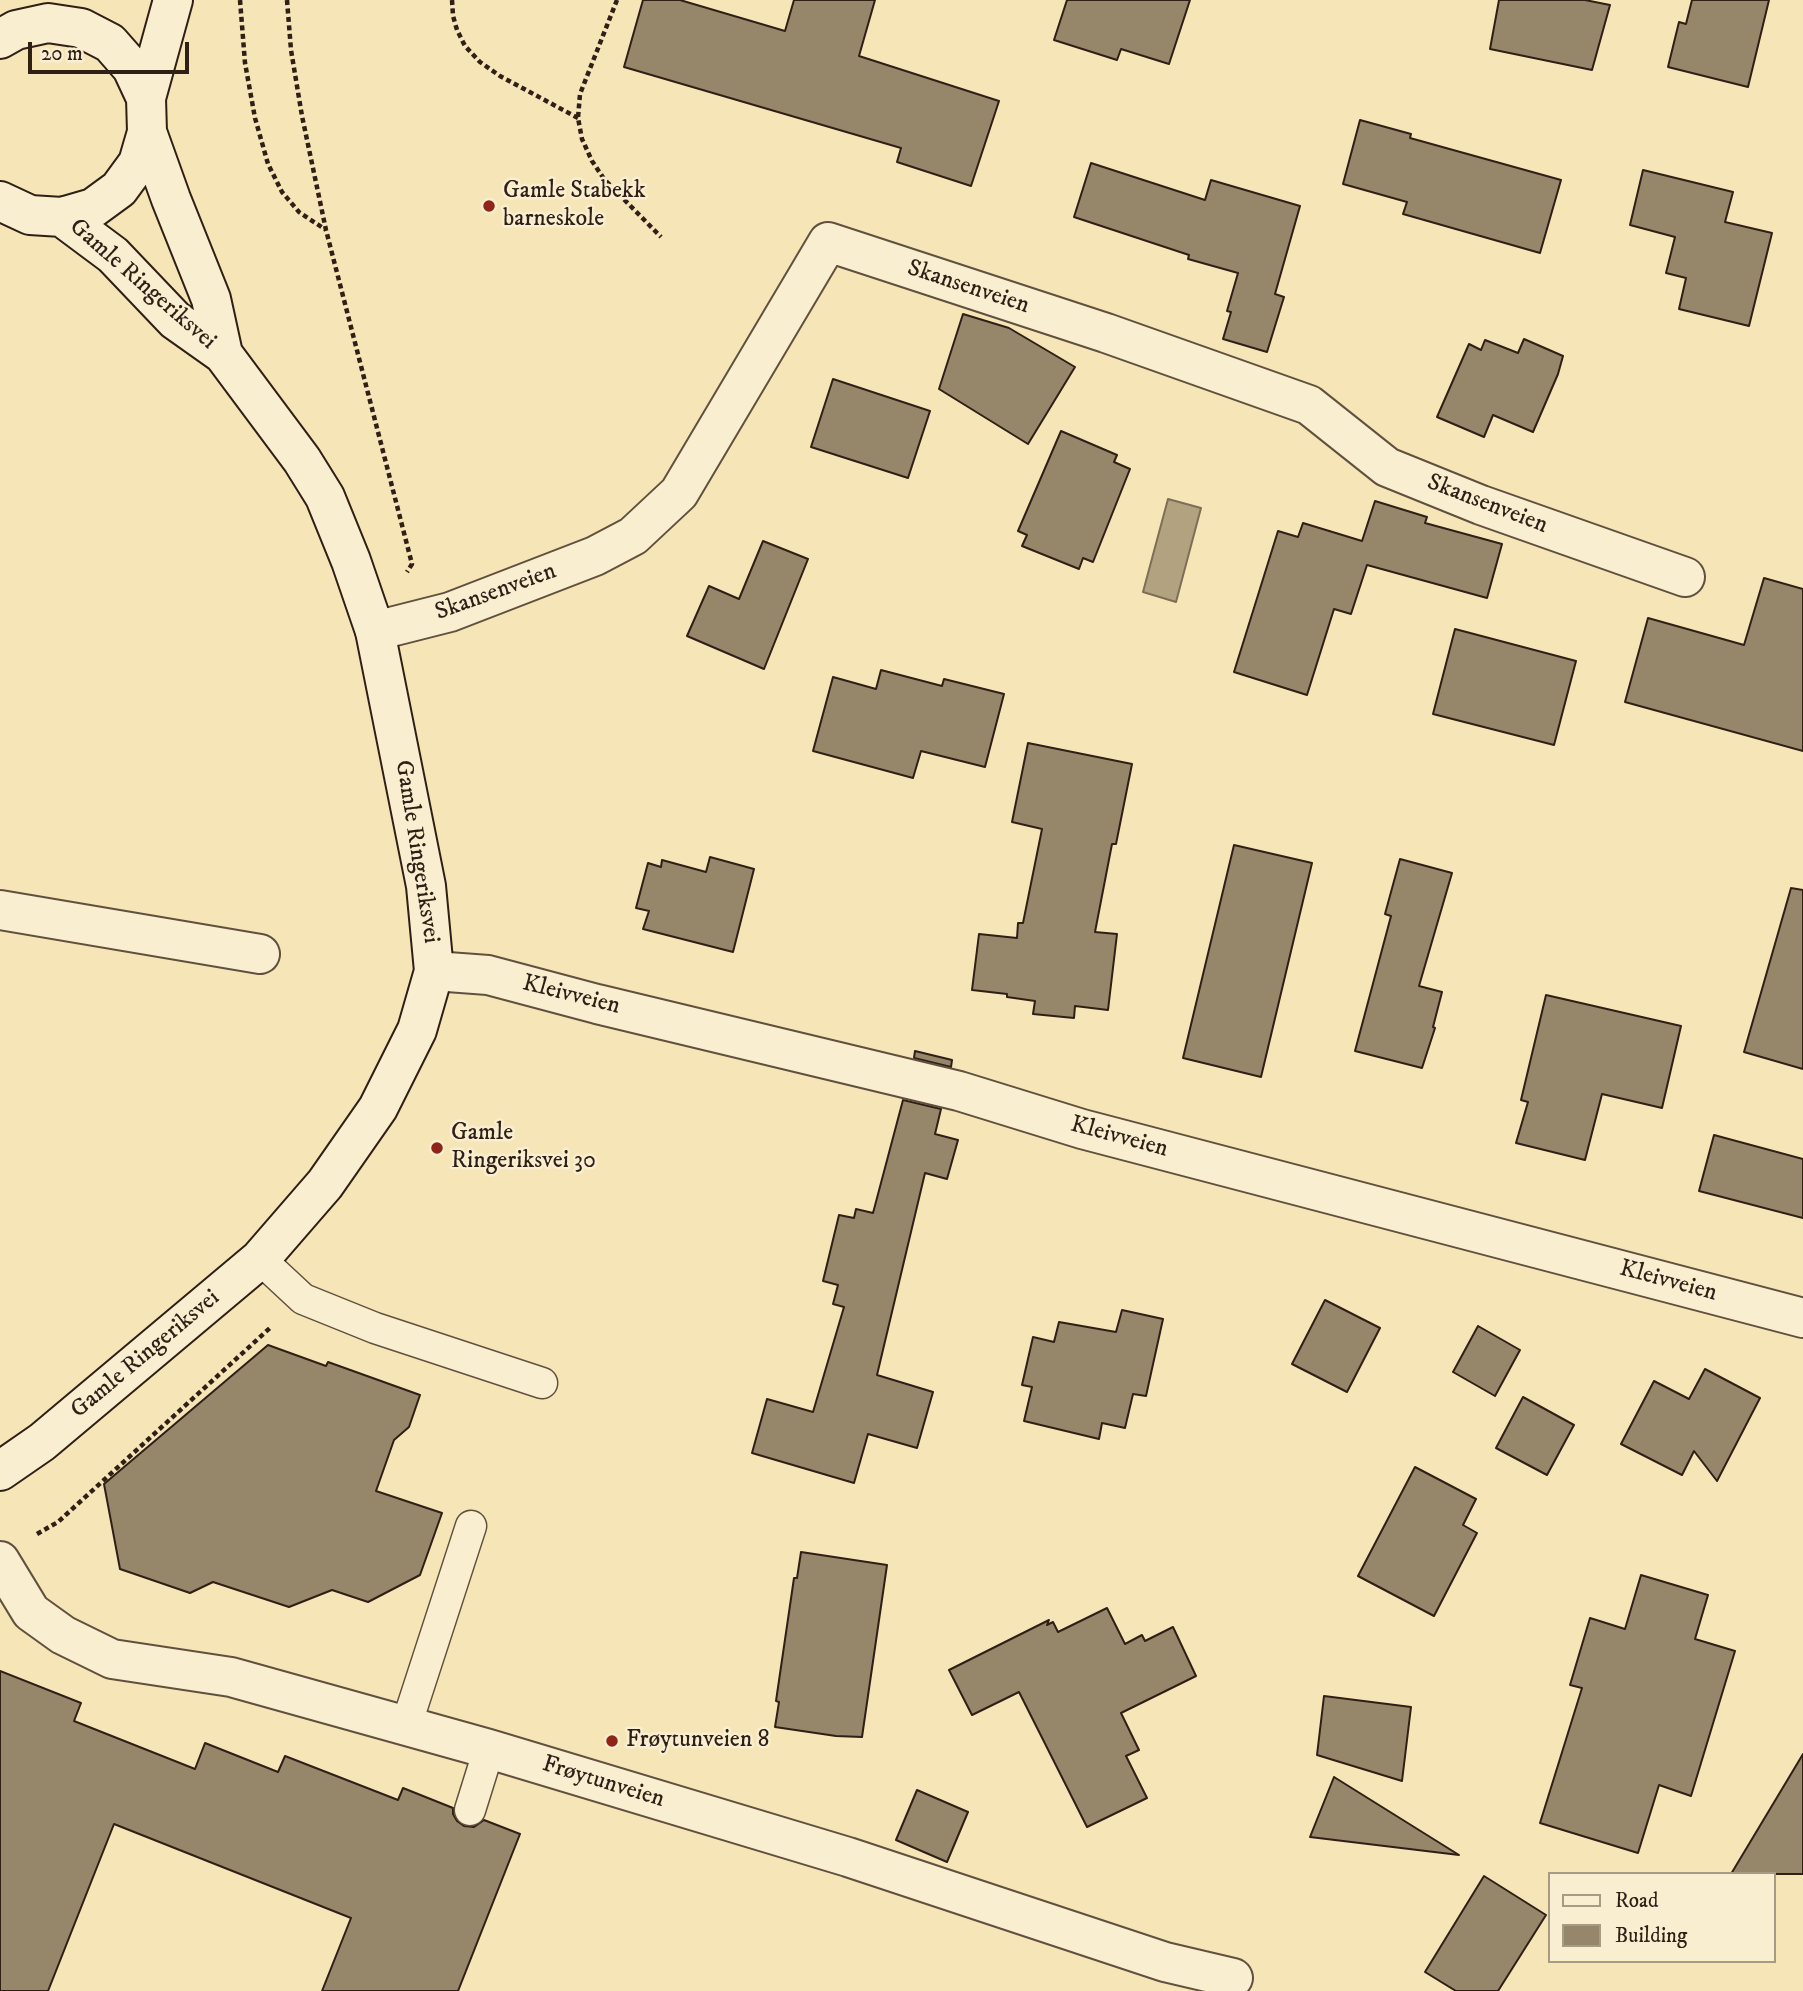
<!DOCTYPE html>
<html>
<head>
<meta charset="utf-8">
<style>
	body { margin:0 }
	#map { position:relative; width:1803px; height:1991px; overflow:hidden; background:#f6e5b7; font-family:"IM FELL DW Pica",serif }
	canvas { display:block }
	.legend { position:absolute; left:1548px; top:1872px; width:228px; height:91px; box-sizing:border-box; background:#f9eed0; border:2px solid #a89b86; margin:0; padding:9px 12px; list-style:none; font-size:21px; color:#2f1f16 }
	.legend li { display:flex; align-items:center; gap:14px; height:35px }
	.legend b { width:35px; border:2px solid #a89b86 }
	.scale { position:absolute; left:28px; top:42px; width:161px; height:32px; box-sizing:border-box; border:4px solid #2f1f16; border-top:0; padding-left:9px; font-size:21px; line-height:24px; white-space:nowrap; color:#2f1f16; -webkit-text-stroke:5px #f9eed0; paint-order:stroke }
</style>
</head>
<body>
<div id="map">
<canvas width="1803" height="1991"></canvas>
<ul class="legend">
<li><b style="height:9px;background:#f9eed0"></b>Road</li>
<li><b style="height:19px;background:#96866a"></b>Building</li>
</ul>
<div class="scale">20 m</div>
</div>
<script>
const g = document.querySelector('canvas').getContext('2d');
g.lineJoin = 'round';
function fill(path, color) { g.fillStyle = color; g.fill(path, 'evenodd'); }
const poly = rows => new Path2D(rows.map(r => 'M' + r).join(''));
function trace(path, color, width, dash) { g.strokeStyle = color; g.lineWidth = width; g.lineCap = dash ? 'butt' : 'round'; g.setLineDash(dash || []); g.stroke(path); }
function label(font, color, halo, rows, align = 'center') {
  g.font = font + ' "IM FELL DW Pica",serif'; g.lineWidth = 5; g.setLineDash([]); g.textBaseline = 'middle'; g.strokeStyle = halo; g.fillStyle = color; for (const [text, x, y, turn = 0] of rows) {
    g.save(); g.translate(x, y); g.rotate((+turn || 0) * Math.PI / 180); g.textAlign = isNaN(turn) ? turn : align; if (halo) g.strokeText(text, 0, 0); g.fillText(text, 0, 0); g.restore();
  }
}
const water = poly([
	[1168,499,1201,508,1176,602,1143,592,1168,499]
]);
fill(water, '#b2a280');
trace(water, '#7e6e56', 2);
const building = poly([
	[643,0,680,0,785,31,794,0,875,0,859,56,999,101,971,186,897,162,901,148,624,67,643,0],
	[1067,0,1190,0,1169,64,1121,49,1117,60,1054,40,1067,0],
	[1499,0,1585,0,1610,5,1592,70,1490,49,1499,0],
	[1692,0,1769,0,1748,87,1668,67,1679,22,1686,24,1692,0],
	[1360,120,1411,134,1410,138,1561,180,1540,253,1403,214,1407,202,1343,184,1360,120],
	[1091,163,1205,200,1211,180,1300,206,1275,294,1284,297,1267,352,1223,339,1231,312,1227,311,1238,273,1188,259,1189,255,1074,217,1091,163],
	[1643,170,1733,192,1725,222,1772,233,1749,326,1679,309,1686,278,1666,273,1675,237,1630,225,1643,170],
	[963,314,1009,328,1075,367,1028,444,939,389,963,314],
	[1524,339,1563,356,1558,374,1533,432,1493,415,1484,437,1437,417,1469,344,1481,350,1485,340,1518,353,1524,339],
	[833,379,930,411,908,478,811,447,833,379],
	[1061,431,1117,455,1114,462,1130,469,1093,562,1083,558,1079,569,1022,546,1027,535,1018,531,1061,431],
	[1375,501,1427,517,1425,523,1502,544,1487,598,1367,565,1351,614,1334,609,1307,695,1234,672,1278,531,1298,537,1303,523,1362,541,1375,501],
	[763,541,808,559,764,669,687,636,709,586,739,599,763,541],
	[1764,578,1803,589,1803,751,1625,702,1648,618,1744,645,1764,578],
	[1455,629,1576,661,1554,745,1433,714,1455,629],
	[881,670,942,686,944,679,1004,694,985,767,921,751,913,778,813,751,833,677,876,689,881,670],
	[1028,743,1132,764,1116,844,1112,844,1095,932,1117,934,1108,1010,1075,1006,1074,1018,1033,1014,1035,1001,1007,997,1007,994,972,990,979,934,1017,938,1018,923,1023,923,1042,829,1012,822,1028,743],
	[1234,845,1312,863,1261,1077,1183,1058,1234,845],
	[710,857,754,869,733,952,643,929,649,911,636,908,648,863,661,867,662,860,706,872,710,857],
	[1400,859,1452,873,1419,986,1442,992,1433,1027,1435,1028,1422,1068,1355,1051,1391,916,1385,914,1400,859],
	[1791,888,1803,890,1803,1069,1744,1052,1791,888],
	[1546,995,1681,1026,1662,1108,1602,1094,1585,1160,1516,1143,1528,1102,1521,1100,1546,995],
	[915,1051,952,1060,951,1067,914,1058,915,1051],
	[903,1100,941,1109,935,1134,958,1140,947,1179,925,1173,877,1375,933,1392,917,1448,868,1434,854,1483,752,1453,767,1399,813,1412,844,1307,833,1304,838,1285,823,1281,839,1215,854,1218,856,1209,873,1213,903,1100],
	[1714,1135,1803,1159,1803,1218,1699,1191,1714,1135],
	[1325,1300,1380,1328,1347,1392,1292,1364,1325,1300],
	[1122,1310,1163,1319,1146,1396,1133,1394,1125,1428,1102,1423,1099,1439,1024,1421,1032,1387,1022,1385,1033,1337,1054,1342,1059,1322,1116,1332,1122,1310],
	[1478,1326,1520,1350,1495,1396,1453,1372,1478,1326],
	[268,1345,326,1366,328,1362,420,1395,409,1427,394,1440,376,1491,442,1513,420,1575,368,1602,332,1590,289,1607,213,1582,190,1593,120,1569,104,1484,268,1345],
	[1705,1369,1760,1398,1717,1481,1694,1451,1682,1475,1621,1444,1654,1381,1689,1399,1705,1369],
	[1523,1397,1574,1425,1547,1475,1496,1448,1523,1397],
	[1415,1467,1476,1499,1463,1525,1477,1533,1434,1616,1358,1576,1415,1467],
	[801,1552,887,1565,862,1737,836,1736,775,1727,779,1702,776,1701,794,1578,797,1578,801,1552],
	[1641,1575,1708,1595,1695,1639,1735,1651,1691,1796,1659,1785,1638,1853,1540,1823,1582,1688,1570,1685,1590,1618,1625,1629,1641,1575],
	[1107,1608,1125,1644,1142,1635,1145,1641,1173,1627,1196,1676,1121,1713,1139,1750,1126,1756,1147,1798,1087,1827,1019,1692,972,1715,949,1670,1049,1620,1047,1625,1053,1622,1058,1632,1107,1608],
	[0,1671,81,1703,74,1721,195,1769,205,1743,278,1772,285,1756,398,1800,403,1788,453,1808,453,1814,457,1821,464,1826,474,1827,484,1820,520,1834,458,1991,322,1991,351,1918,114,1824,48,1991,0,1991,0,1671],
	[1324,1696,1411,1707,1402,1781,1317,1755,1324,1696],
	[1803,1754,1803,1874,1731,1874,1803,1754],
	[1334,1777,1459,1855,1310,1837,1334,1777],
	[917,1790,968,1812,947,1862,896,1840,917,1790],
	[1484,1876,1546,1915,1498,1991,1456,1991,1425,1972,1484,1876]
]);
fill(building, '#96866a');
trace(building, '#2f1f16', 2);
const lane = poly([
	[260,1259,303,1299,375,1328,542,1383],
	[406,1726,471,1526],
	[470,1810,489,1749]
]);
const street = poly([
	[375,631,450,612,595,556,633,536,679,493,828,242,1106,333,1309,405,1387,467,1481,505,1685,577],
	[0,910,260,954],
	[434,971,488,975,597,1004,959,1091,1082,1129,1803,1318],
	[0,1561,31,1612,63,1635,112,1659,231,1677,489,1749,848,1857,1165,1962,1233,1978]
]);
const secondary = poly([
	[0,39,16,30,48,23,81,28,110,43,132,68,146,98,147,132,138,163,119,189,93,208,62,217,30,215,0,201],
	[146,98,173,0],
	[147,132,171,199,211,299,223,354],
	[0,1471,42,1442,260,1259,325,1184,378,1108,417,1030,434,971,426,886,375,631,351,561,325,497,302,460,223,354,175,320,113,255,62,217]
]);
trace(lane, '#61503e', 33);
trace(street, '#61503e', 42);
trace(secondary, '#2f1f16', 42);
trace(poly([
	[240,0,245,63,255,118,268,164,282,192,299,212,326,230],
	[287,0,291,50,302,116,326,230,412,564,407,572],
	[452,0,453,16,457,30,465,46,480,62,500,76,578,118],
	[617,0,580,94,578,118,582,139,592,161,604,179,661,237],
	[37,1534,58,1522,271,1327]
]), '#2f1f16', 4.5, [5, 3.5]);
trace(lane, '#f9eed0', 30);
trace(street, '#f9eed0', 38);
trace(secondary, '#f9eed0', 38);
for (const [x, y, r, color] of [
	[489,206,7,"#8f2418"],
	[437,1148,7,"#8f2418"],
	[612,1741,7,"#8f2418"]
]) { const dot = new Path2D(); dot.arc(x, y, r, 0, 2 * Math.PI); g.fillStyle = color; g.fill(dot); trace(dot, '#f9eed0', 2.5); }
label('24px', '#2f1f16', '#f9eed0', [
	["Gamle Stabekk",503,192],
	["barneskole",503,220],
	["Gamle",451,1134],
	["Ringeriksvei 30",451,1162],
	["Frøytunveien 8",626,1741]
], 'left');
label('24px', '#2f1f16', '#f9eed0', [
	["Gamle Ringeriksvei",142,285,41],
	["Skansenveien",968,288,18],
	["Skansenveien",1487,505,21],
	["Skansenveien",496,593,-20],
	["Gamle Ringeriksvei",416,852,81],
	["Kleivveien",571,996,14],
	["Kleivveien",1119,1138,15],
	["Kleivveien",1668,1282,15],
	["Gamle Ringeriksvei",146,1355,-40],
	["Frøytunveien",603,1783,17]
]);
</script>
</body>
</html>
